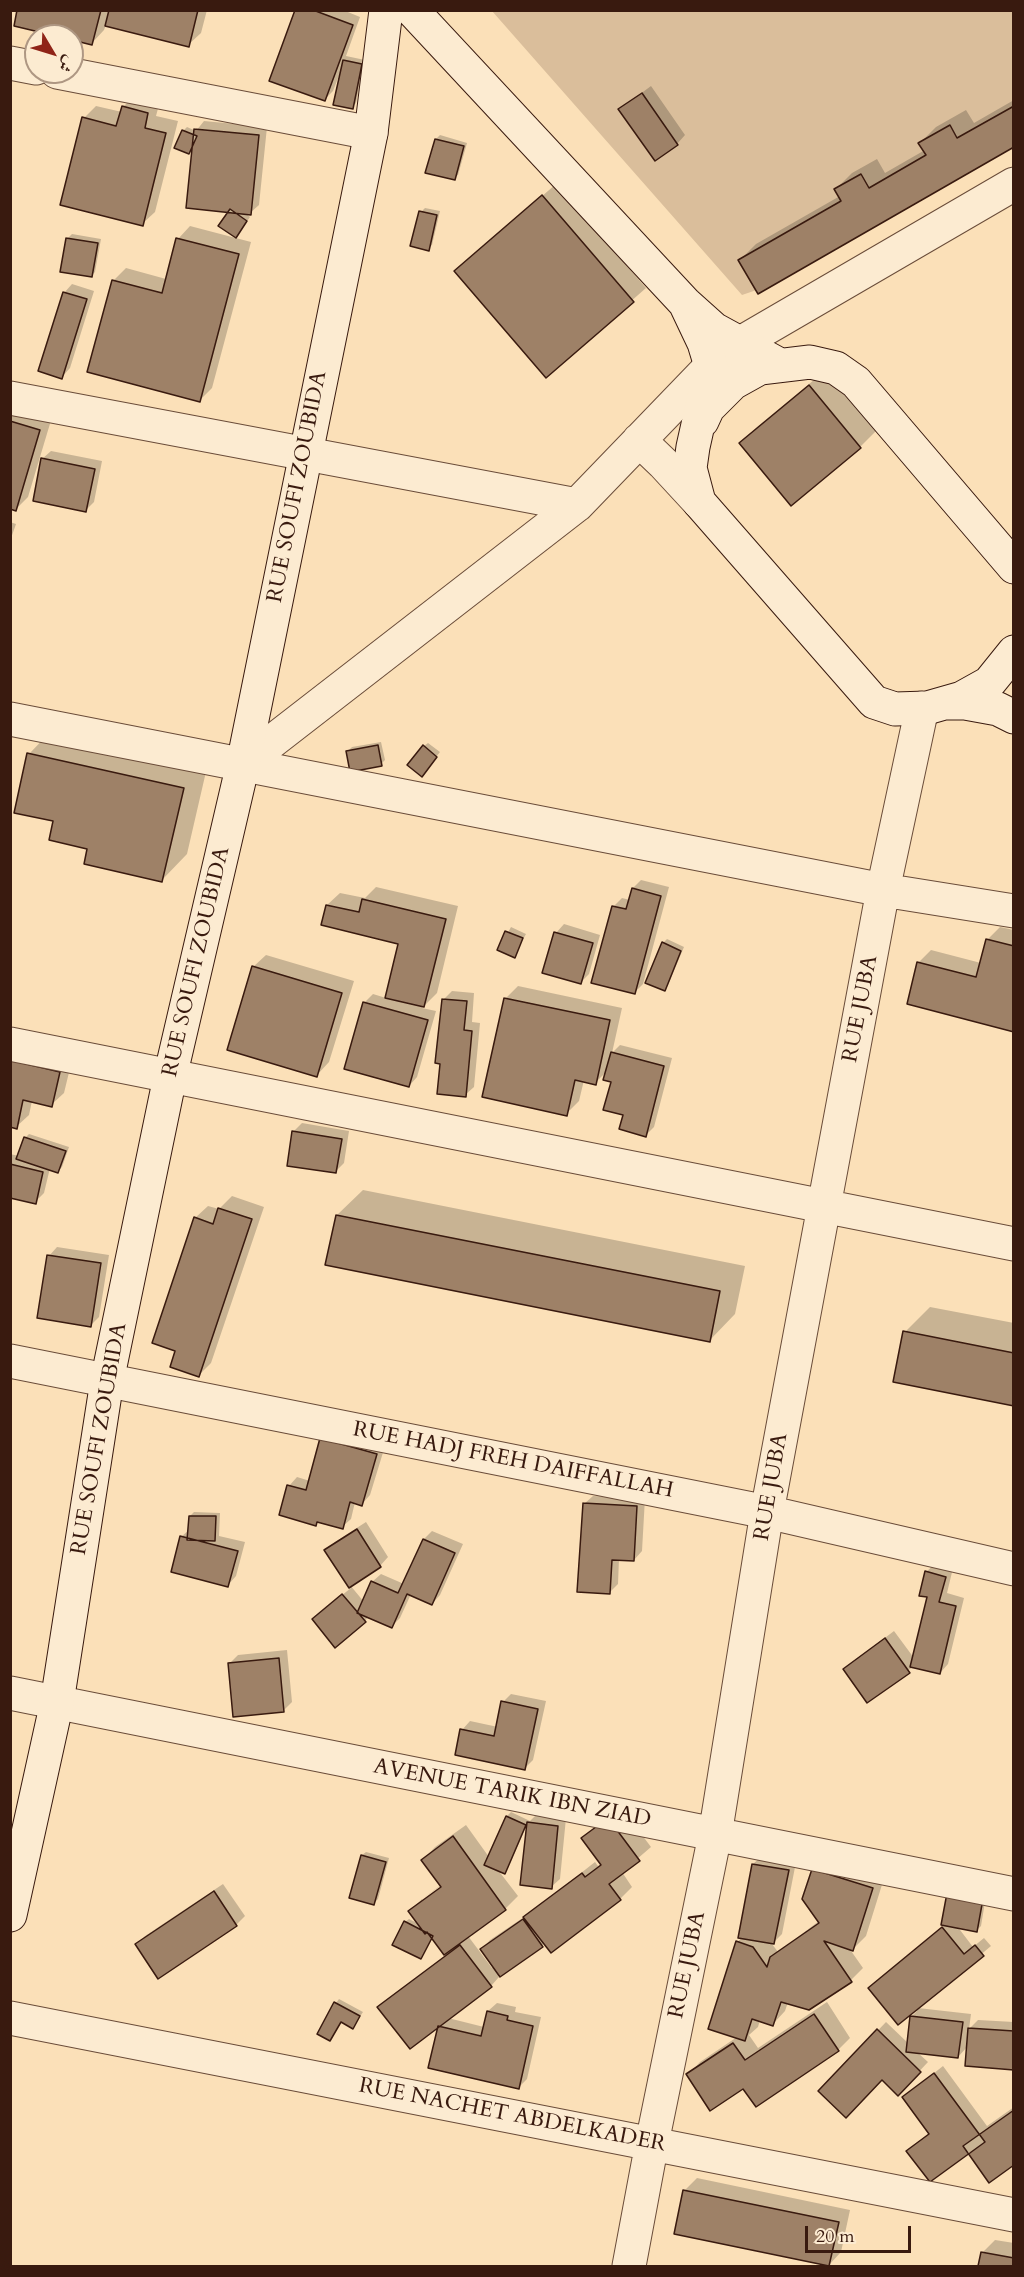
<!DOCTYPE html>
<html>
<head>
<meta charset="utf-8">
<style>
	body { margin:0 }
	#map { position:relative; width:1024px; height:2277px; overflow:hidden; background:#fbe0b8; font-family:Cardo,Amiri,serif }
	canvas { display:block }
	.frame { position:absolute; inset:0; border:12px solid #391a0f; pointer-events:none }
	.north { position:absolute; left:24px; top:24px; width:60px; height:60px; box-sizing:border-box; background:#fcebd1; border:2px solid #ae9783; border-radius:50%; rotate:128deg; font-size:16px; font-weight:700; line-height:24px; text-align:center; color:#391a0f }
	.north::after { content:''; display:block; margin:auto; width:21px; height:27px; background:#8f2418; clip-path:polygon(50% 0,100% 100%,50% 72%,0 100%) }
	.scale { position:absolute; left:805px; top:2226px; width:106px; height:27px; box-sizing:border-box; border:3px solid #391a0f; border-top:0; padding-left:8px; font-size:18px; line-height:21px; white-space:nowrap; color:#391a0f; -webkit-text-stroke:4px #fcebd1; paint-order:stroke }
</style>
</head>
<body>
<div id="map">
<canvas width="1024" height="2277"></canvas>
<div class="frame"></div>
<div class="north">ش</div>
<div class="scale">20 m</div>
</div>
<script>
const g = document.querySelector('canvas').getContext('2d');
g.lineJoin = 'round';
function fill(path, color) { g.fillStyle = color; g.fill(path, 'evenodd'); }
const poly = rows => new Path2D(rows.map(r => 'M' + r).join(''));
function trace(path, color, width, dash) { g.strokeStyle = color; g.lineWidth = width; g.lineCap = dash ? 'butt' : 'round'; g.setLineDash(dash || []); g.stroke(path); }
function label(font, color, halo, rows, align = 'center') {
  g.font = font + ' Cardo,serif'; g.lineWidth = 4.5; g.setLineDash([]); g.textBaseline = 'middle'; g.strokeStyle = halo; g.fillStyle = color; for (const [text, x, y, turn = 0] of rows) {
    g.save(); g.translate(x, y); g.rotate((+turn || 0) * Math.PI / 180); g.textAlign = isNaN(turn) ? turn : align; if (halo) g.strokeText(text, 0, 0); g.fillText(text, 0, 0); g.restore();
  }
}
fill(poly([
	[492,11,1013,11,1013,144,795,267,780,282,742,295]
]), '#dabe9b');
fill(poly([
	[19,10,207,10,201,33,188,45,106,25,104,30,92,43,72,38,72,36,63,36],
	[297,10,343,10,360,17,346,56,365,60,356,103,352,107,340,73,333,91,324,100],
	[651,86,685,135,677,144,620,109],
	[135,95,160,101,156,116,178,121,155,212,142,224,84,118,96,106,122,112,123,107],
	[1014,100,1014,146,740,260,756,244,840,196,836,189,852,173,877,159,885,173,925,150,920,143,936,127,966,110,974,123],
	[204,121,267,127,259,205,250,213,244,212,250,217,239,233,194,147,189,152,183,131,187,127,196,131],
	[440,135,467,143,458,175,454,178,436,139],
	[556,184,646,288,546,376,456,271],
	[425,208,440,211,432,245,428,249,421,212],
	[190,226,251,242,212,388,200,400,113,281,126,268,166,279,178,239],
	[72,234,101,239,95,272,91,276,62,271,68,238],
	[72,284,94,291,70,368,62,377,64,293],
	[826,370,876,431,860,447,791,504,741,443,757,427],
	[10,405,52,417,28,497,16,509,10,508],
	[51,451,102,461,94,502,86,510,42,459],
	[10,522,16,524,10,541],
	[54,728,208,763,187,854,162,880,89,848,55,820,29,754],
	[381,742,385,760,381,764,348,751,352,747],
	[428,743,440,752,425,771,424,746],
	[641,880,669,887,643,984,634,993,593,982,614,906,622,898,630,900,633,888],
	[376,887,458,906,437,993,422,1008,436,1011,417,1077,409,1086,346,1068,365,1002,373,994,386,998,400,942,327,905,340,893,365,898],
	[564,924,600,935,589,974,580,983,556,933],
	[511,927,526,934,514,956,499,949],
	[1000,927,1014,930,1014,1030,918,963,931,950,981,963,987,940],
	[667,939,684,947,668,985,664,989,663,943],
	[266,955,354,981,329,1062,317,1075,253,967],
	[518,986,622,1008,612,1053,620,1045,672,1058,654,1127,646,1135,624,1114,613,1080,607,1071,595,1083,584,1080,579,1101,566,1114,505,999],
	[452,991,474,993,472,1022,480,1023,474,1087,465,1095,442,1063,443,1000],
	[10,1045,72,1060,64,1093,51,1105,32,1101,29,1115,16,1127],
	[302,1123,349,1131,344,1163,335,1172,294,1131],
	[29,1134,69,1147,62,1167,58,1171,50,1168,44,1193,35,1202,10,1196,10,1154,19,1156,25,1138],
	[363,1190,745,1266,735,1314,710,1340,337,1215],
	[232,1196,264,1207,211,1363,199,1375,177,1350,195,1218,208,1206,219,1209],
	[57,1247,109,1255,99,1317,91,1325,49,1256],
	[930,1307,1014,1323,1014,1404,905,1332],
	[322,1439,385,1446,370,1495,362,1504,355,1502,351,1519,342,1527,319,1521,315,1524,289,1486,297,1477,310,1481],
	[593,1496,645,1498,642,1551,634,1560,619,1559,618,1584,610,1592,584,1504],
	[194,1512,220,1513,219,1536,245,1542,236,1576,228,1585,181,1537,190,1529,190,1516],
	[366,1522,388,1557,380,1566,350,1585,364,1602,372,1582,381,1574,404,1584,424,1539,432,1531,463,1544,440,1595,432,1604,411,1594,400,1618,392,1626,369,1616,365,1621,322,1611,351,1588,326,1550,335,1542],
	[935,1564,953,1568,947,1593,964,1598,948,1664,940,1673,914,1666,867,1701,844,1669,894,1631,914,1658,928,1596,926,1572],
	[287,1650,292,1702,284,1710,230,1663,238,1655],
	[511,1694,546,1701,533,1760,525,1768,462,1730,470,1721,498,1727,503,1702],
	[621,1807,651,1847,622,1872,632,1887,620,1899,545,1943,498,1976,499,1977,491,1986,448,2018,484,2027,488,2011,497,2003,516,2007,515,2012,541,2017,527,2079,518,2088,430,2067,440,2024,379,2007,446,1955,433,1937,420,1958,405,1922,409,1919,419,1924,410,1911,422,1899,422,1903,448,1884,446,1882,422,1899,441,1885,423,1860,435,1847,466,1825,489,1857,507,1816,511,1812,530,1821,537,1814,566,1818,560,1879,551,1887,527,1825,508,1868,504,1872,498,1870,518,1896,505,1909,468,1936,492,1968,494,1966,482,1949,490,1940,530,1913,595,1862,598,1866,602,1863,583,1839,596,1826],
	[366,1852,389,1858,378,1899,374,1903,362,1855],
	[762,1856,796,1862,782,1934,772,1944,778,1952,819,1921,814,1869,885,1875,866,1936,853,1949,849,1948,863,1968,851,1980,788,2002,785,2011,773,2024,760,2020,758,2027,749,2035,758,2048,827,2002,850,2038,838,2050,744,2087,688,2075,700,2062,737,2037,737,1942,743,1937,753,1864],
	[223,1884,245,1916,236,1925,158,1977,137,1945,145,1936],
	[986,1896,981,1926,977,1930,957,1926,973,1947,984,1938,991,1946,918,2008,971,2014,969,2029,978,2020,1014,2022,1014,2068,968,2046,958,2057,917,2052,928,2062,898,2094,882,2078,820,2091,886,2022,908,2043,912,2016,917,2011,870,1988,946,1924],
	[339,1999,363,2012,353,2027,342,2021,330,2040,336,2003],
	[943,2066,987,2126,1014,2107,1014,2163,969,2152,908,2151,930,2132,904,2097],
	[697,2178,850,2210,841,2252,829,2265,684,2191],
	[995,2240,1014,2243,1014,2266,980,2266,983,2252]
]), '#0003');
const building = poly([
	[17,10,101,10,92,45,72,40,72,36,56,36,14,26,17,10],
	[109,10,198,10,189,47,105,26,109,10],
	[295,10,313,10,353,25,325,101,269,81,295,10],
	[343,60,362,64,353,109,333,105,343,60],
	[642,93,678,145,655,161,618,109,642,93],
	[122,106,148,113,145,128,166,133,143,226,60,205,82,117,116,126,122,106],
	[1014,106,1014,147,758,294,738,260,841,201,834,189,861,174,869,188,926,155,918,143,950,125,957,138,1014,106],
	[194,129,259,135,251,215,186,208,194,129],
	[182,130,197,136,189,154,174,148,182,130],
	[435,139,464,146,455,180,425,173,435,139],
	[542,195,634,302,546,378,454,271,542,195],
	[230,209,247,221,236,238,218,226,230,209],
	[419,211,437,215,429,251,410,246,419,211],
	[66,238,98,243,92,277,60,272,66,238],
	[176,238,239,254,200,402,87,372,112,280,162,293,176,238],
	[63,292,87,299,62,379,38,371,63,292],
	[809,385,861,448,791,506,739,443,809,385],
	[10,421,40,430,16,511,10,509,10,421],
	[41,458,95,469,86,512,33,501,41,458],
	[378,745,382,766,350,772,346,751,378,745],
	[423,745,437,757,422,777,407,765,423,745],
	[27,753,184,788,162,882,84,864,87,849,49,840,53,821,14,813,27,753],
	[632,888,661,896,635,994,591,983,612,906,626,909,632,888],
	[362,899,446,919,424,1007,385,998,398,944,321,925,326,905,359,912,362,899],
	[505,931,523,938,515,958,497,950,505,931],
	[554,932,593,943,581,984,542,973,554,932],
	[986,939,1014,946,1014,1032,907,1004,917,962,976,977,986,939],
	[662,942,681,951,665,991,645,983,662,942],
	[252,966,342,993,317,1077,227,1050,252,966],
	[504,998,610,1020,596,1085,575,1080,567,1116,482,1097,504,998],
	[442,999,467,1001,464,1030,472,1031,466,1097,437,1094,440,1064,435,1063,442,999],
	[363,1002,428,1020,409,1087,344,1069,363,1002],
	[611,1052,664,1066,646,1137,619,1129,623,1115,603,1110,611,1082,603,1080,611,1052],
	[10,1060,60,1072,52,1107,23,1100,17,1129,10,1127,10,1060],
	[292,1131,342,1139,336,1173,287,1166,292,1131],
	[24,1137,66,1151,58,1173,16,1159,24,1137],
	[10,1164,43,1172,36,1204,10,1198,10,1164],
	[218,1208,252,1219,199,1377,170,1367,175,1351,152,1343,194,1217,213,1224,218,1208],
	[336,1215,720,1291,710,1342,325,1265,336,1215],
	[47,1255,101,1263,91,1327,37,1318,47,1255],
	[903,1331,1014,1353,1014,1406,893,1382,903,1331],
	[320,1438,377,1454,362,1506,350,1502,343,1529,317,1522,316,1526,279,1515,287,1485,306,1490,320,1438],
	[583,1503,637,1506,634,1561,612,1560,610,1594,577,1592,583,1503],
	[189,1516,216,1516,215,1541,187,1540,189,1516],
	[357,1529,381,1567,349,1588,324,1550,357,1529],
	[180,1536,238,1551,228,1587,171,1572,180,1536],
	[423,1539,455,1553,432,1605,407,1594,392,1628,357,1613,371,1581,398,1593,423,1539],
	[925,1571,946,1577,939,1602,956,1606,940,1674,910,1667,927,1597,919,1596,925,1571],
	[342,1594,366,1622,335,1648,312,1619,342,1594],
	[885,1638,910,1673,867,1703,843,1669,885,1638],
	[279,1658,284,1712,233,1717,228,1663,279,1658],
	[501,1701,538,1709,525,1770,455,1755,460,1729,494,1736,501,1701],
	[506,1816,526,1825,505,1874,484,1865,506,1816],
	[608,1818,640,1861,609,1884,621,1900,551,1953,523,1917,582,1873,585,1877,601,1865,581,1838,608,1818],
	[527,1822,558,1826,552,1889,520,1885,527,1822],
	[453,1836,506,1910,444,1955,427,1932,425,1934,408,1911,441,1887,421,1860,453,1836],
	[361,1855,386,1862,374,1905,349,1898,361,1855],
	[752,1864,789,1870,774,1944,738,1938,752,1864],
	[812,1869,873,1888,853,1951,824,1941,852,1982,809,2010,781,2002,773,2026,752,2019,745,2041,708,2029,736,1941,753,1947,767,1967,770,1957,819,1923,802,1899,812,1869],
	[214,1891,237,1926,158,1979,135,1944,214,1891],
	[947,1893,983,1899,977,1932,941,1925,947,1893],
	[523,1919,543,1947,500,1977,480,1949,523,1919],
	[404,1921,433,1936,421,1959,392,1945,404,1921],
	[942,1927,964,1954,975,1945,984,1956,898,2025,868,1988,942,1927],
	[460,1945,492,1987,410,2049,377,2007,460,1945],
	[334,2002,360,2016,353,2029,341,2022,330,2041,317,2034,334,2002],
	[487,2011,508,2016,507,2020,533,2026,519,2089,428,2068,438,2026,481,2036,487,2011],
	[814,2014,839,2051,756,2107,743,2089,710,2111,686,2074,733,2043,745,2060,814,2014],
	[910,2016,963,2022,958,2058,906,2052,910,2016],
	[968,2028,1014,2031,1014,2070,965,2066,968,2028],
	[877,2029,921,2072,898,2096,882,2080,846,2118,818,2091,877,2029],
	[934,2073,985,2142,930,2182,906,2151,929,2134,902,2097,934,2073],
	[1014,2110,1014,2165,989,2183,963,2146,1014,2110],
	[683,2190,839,2222,829,2266,674,2234,683,2190],
	[981,2252,1014,2258,1014,2266,978,2266,981,2252]
]);
fill(building, '#9e8167');
trace(building, '#391a0f', 1.5);
const street = poly([
	[10,63,36,68],
	[57,72,371,133],
	[10,398,577,505],
	[639,440,663,463,699,502],
	[10,719,883,890,1014,911],
	[243,764,577,505,711,366,739,344,1014,184],
	[10,1044,1014,1244],
	[10,1361,767,1512,1014,1569],
	[10,1693,1014,1894],
	[10,2018,1014,2215],
	[629,2266,652,2143,715,1835,767,1512,883,890,922,708]
]);
const secondary = poly([
	[412,10,685,303,714,329,780,365],
	[685,303,704,343,711,366,693,447,690,468,699,502,874,702,895,709,927,708,962,698,989,683,1014,652],
	[702,421,708,408,733,383,760,368,810,362,836,368,856,382,1014,567],
	[947,703,965,703,998,709,1014,717],
	[10,1915,57,1702,107,1381,170,1077,243,764,371,133,386,10]
]);
trace(street, '#6a4c39', 35);
trace(secondary, '#391a0f', 35);
trace(street, '#fcebd1', 33);
trace(secondary, '#fcebd1', 33);
label('22px', '#391a0f', '#fcebd1', [
	["RUE SOUFI ZOUBIDA",298,487,-79],
	["RUE SOUFI ZOUBIDA",197,962,-77],
	["RUE JUBA",861,1009,-79],
	["RUE SOUFI ZOUBIDA",100,1439,-80],
	["RUE HADJ FREH DAIFFALLAH",513,1461,11],
	["RUE JUBA",772,1487,-80],
	["AVENUE TARIK IBN ZIAD",512,1794,11],
	["RUE JUBA",688,1965,-78],
	["RUE NACHET ABDELKADER",512,2116,11]
]);
</script>
</body>
</html>
